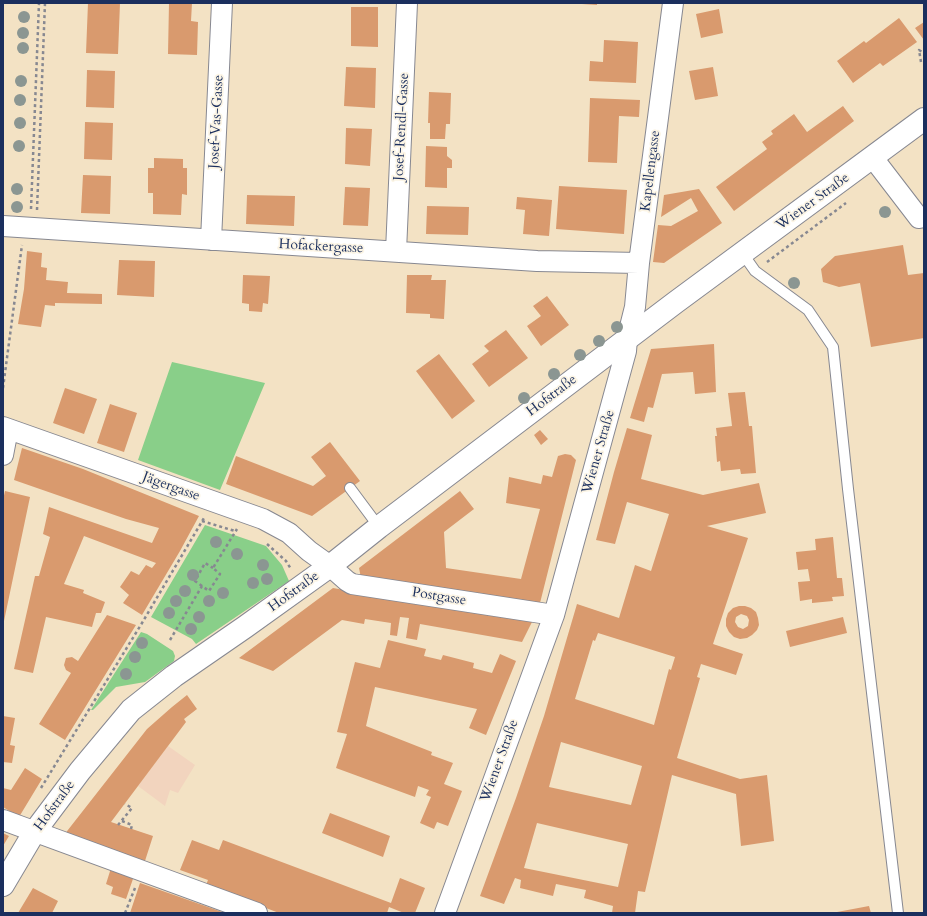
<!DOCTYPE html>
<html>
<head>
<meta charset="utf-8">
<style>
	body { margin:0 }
	#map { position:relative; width:927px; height:916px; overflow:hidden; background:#f3e2c4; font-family:Cardo,serif }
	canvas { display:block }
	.frame { position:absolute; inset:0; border:4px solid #1b2f5e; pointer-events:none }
</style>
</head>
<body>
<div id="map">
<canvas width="927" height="916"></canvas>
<div class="frame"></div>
</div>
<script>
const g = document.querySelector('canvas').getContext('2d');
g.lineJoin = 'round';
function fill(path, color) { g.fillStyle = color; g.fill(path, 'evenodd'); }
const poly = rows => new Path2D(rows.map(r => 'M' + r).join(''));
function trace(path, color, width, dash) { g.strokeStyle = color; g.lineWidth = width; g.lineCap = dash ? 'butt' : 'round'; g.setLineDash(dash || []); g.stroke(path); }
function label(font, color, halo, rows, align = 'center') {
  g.font = font + ' Cardo,serif'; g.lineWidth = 3.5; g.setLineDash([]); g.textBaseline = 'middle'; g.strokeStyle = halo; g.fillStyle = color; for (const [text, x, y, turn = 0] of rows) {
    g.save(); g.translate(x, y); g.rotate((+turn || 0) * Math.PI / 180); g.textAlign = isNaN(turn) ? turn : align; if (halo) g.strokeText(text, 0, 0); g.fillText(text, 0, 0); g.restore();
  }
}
fill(poly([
	[168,746,195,765,178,793,170,790,165,806,138,786]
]), '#f2d4be');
fill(poly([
	[172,362,265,383,220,490,138,460],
	[205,525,266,546,282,565,289,581,196,644,192,639,151,617],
	[141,632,147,634,173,651,175,656,174,661,145,682,116,687,93,710,91,710]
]), '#89cf89');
fill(poly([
	[88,3,120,3,118,54,86,53],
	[169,3,192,3,191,21,198,22,197,55,168,54],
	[582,3,597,3,597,5,582,4],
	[351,7,378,7,378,47,351,46],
	[719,9,723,33,701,38,696,14],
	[899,18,917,42,883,66,880,63,853,83,837,61,864,41,866,43],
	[924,22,924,40,915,28],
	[604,40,638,42,636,83,589,81,590,61,603,62],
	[346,67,376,68,375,108,344,106],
	[713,67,718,96,695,100,689,71],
	[87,70,115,71,114,108,86,107],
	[429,92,451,93,450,124,446,124,445,139,430,139,430,123,428,123],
	[590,98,640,100,639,117,619,116,617,163,588,162],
	[843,106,854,121,734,211,716,187,767,149,762,142,773,134,771,131,794,114,807,132],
	[85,122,113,123,112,160,84,159],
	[346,128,372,129,370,166,345,164],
	[426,146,447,147,447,156,452,160,452,168,447,168,447,188,425,187],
	[154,158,183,159,183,168,187,168,187,195,182,194,181,215,153,214,153,193,148,193,148,168,154,168],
	[83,175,111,176,110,214,81,213],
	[559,186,627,190,624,234,556,229],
	[345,187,370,188,368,226,343,225],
	[699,189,722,223,664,263,653,262,658,225,671,226,698,211,691,198,661,217,664,195],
	[247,195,295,196,294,226,246,224],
	[517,197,552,200,549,236,523,234,525,210,516,209],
	[427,206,469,207,468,235,426,234],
	[903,245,908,275,924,273,924,338,871,347,860,283,839,287,823,282,821,269,835,256],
	[27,251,42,253,41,267,47,268,46,280,68,282,67,293,102,294,102,304,55,303,55,306,45,305,41,327,18,324,24,289],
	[119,260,155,261,154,297,117,295],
	[243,275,270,276,268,304,263,303,262,312,249,311,249,304,242,303],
	[407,275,432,275,431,280,446,280,444,319,430,318,430,314,406,313],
	[547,296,569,325,541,346,527,326,541,316,533,306],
	[506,330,528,358,489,387,472,364,489,351,484,346],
	[714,344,716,392,695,394,693,372,662,374,653,408,648,407,644,422,630,418,651,349],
	[439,354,475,401,452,419,416,371],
	[65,388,97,399,84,434,53,423],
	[745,392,749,426,752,426,756,473,741,474,740,469,721,471,720,461,717,462,715,436,717,436,716,428,732,426,728,393],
	[110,404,137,413,124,452,97,443],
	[627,428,652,435,641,479,703,495,759,483,766,513,707,526,748,538,713,644,743,654,736,675,701,664,697,677,700,678,677,758,740,779,767,775,774,841,741,846,736,794,672,775,645,892,638,891,635,913,612,913,613,906,584,898,586,890,556,884,553,896,520,888,521,880,515,878,504,904,480,896,516,798,544,716,577,604,619,618,635,565,651,571,669,514,627,502,615,544,596,540,614,472],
	[598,633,675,657,671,670,669,669,654,725,575,699,593,640,595,641],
	[561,742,642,766,631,805,549,787],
	[537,823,628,844,618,887,524,868],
	[540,430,548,439,541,445,534,435],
	[330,442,360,481,312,516,226,484,236,456,313,486,326,476,311,457],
	[22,448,83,469,199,516,180,551,142,615,123,603,129,595,120,587,131,571,139,575,146,565,152,568,156,563,84,536,64,584,84,590,83,593,105,602,101,613,96,613,92,627,46,617,33,673,14,669,35,576,39,576,50,537,43,534,49,507,152,543,159,528,126,519,14,480],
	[565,454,571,455,576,460,540,603,361,578,359,568,460,491,474,509,444,532,446,568,521,579,540,509,506,503,509,477,541,484,543,475,552,477,558,456],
	[5,491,30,497,4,621,3,500],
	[833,537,837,578,842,578,844,596,832,597,833,601,812,603,812,599,800,601,798,582,810,581,808,569,798,570,796,552,816,550,815,539],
	[333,588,395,599,533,620,522,642,420,624,417,640,406,638,409,618,400,617,397,636,390,635,391,623,365,619,364,624,342,620,273,671,239,658],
	[739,606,745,606,751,608,756,612,758,618,759,625,757,630,752,635,747,638,740,639,734,637,729,632,726,626,726,619,728,613,733,608],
	[741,614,747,616,749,620,748,626,743,629,738,627,735,622,736,617],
	[107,615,136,625,65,740,39,724,71,673,66,670,64,665,66,658,72,657,78,661],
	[843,617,847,633,790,647,786,631],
	[388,640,426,649,424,656,441,660,443,655,474,663,473,668,492,673,500,654,516,661,486,735,469,728,477,709,375,687,366,726,432,752,431,755,453,763,444,784,462,791,448,826,437,822,434,829,420,823,431,797,426,795,429,790,418,786,415,797,336,768,347,734,337,732,355,662,380,668],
	[187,695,197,709,184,719,186,722,111,822,153,836,144,864,64,835,147,729,172,707],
	[3,716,15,718,10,745,15,746,12,763,3,762],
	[25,768,42,779,19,817,3,807,3,788,11,790],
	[330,813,390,836,383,857,322,833],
	[3,833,9,836,3,846],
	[192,840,219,850,223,840,391,903,400,878,425,888,415,913,404,913,389,907,387,913,279,913,206,885,208,880,180,870],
	[111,868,134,876,126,899,111,894,113,887,106,884],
	[140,883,225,913,130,913],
	[33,888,58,901,52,913,18,913],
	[869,906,871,913,837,913,837,912]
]), '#d99a6e');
const lane = poly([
	[743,254,755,271,808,310,833,347,848,489,898,913],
	[350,488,379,527]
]);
const street = poly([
	[873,158,919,218,924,217],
	[3,226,537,261,639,263],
	[211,240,222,3],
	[396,251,407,3],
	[3,427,263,519,289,533,309,551,330,566,347,581,352,584,554,615],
	[3,455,8,429],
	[3,820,257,913],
	[445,913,554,615,626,351,627,339,635,307,639,263,673,3]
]);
const secondary = poly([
	[3,885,35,831,80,771,131,710,174,676,245,627,330,566,379,527,676,302,924,119]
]);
trace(lane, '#878891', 12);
trace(street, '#878891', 22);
trace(secondary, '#878891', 24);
trace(poly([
	[921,62,919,50,924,53],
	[31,209,39,3],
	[37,210,45,3],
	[767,262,846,203],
	[3,388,22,245],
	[202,521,235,531],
	[267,544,286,561,291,569],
	[202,586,195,581,205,563,213,568],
	[170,640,202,586,209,591,220,574,213,568,237,529],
	[41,788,142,623,204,518],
	[122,821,132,825,131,829],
	[118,825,132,808,125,804],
	[125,913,135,888]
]), '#878891', 2.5, [3, 3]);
trace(lane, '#fff', 10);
trace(street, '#fff', 20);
trace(secondary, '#fff', 22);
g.fillStyle = '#8b9692';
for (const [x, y] of [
	[24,17],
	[23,33],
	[23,48],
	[21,81],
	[20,100],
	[20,123],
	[19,146],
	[17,189],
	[17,207],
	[885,212],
	[794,283],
	[617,327],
	[599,341],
	[580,355],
	[554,374],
	[524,398],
	[216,542],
	[237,554],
	[263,565],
	[193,575],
	[267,579],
	[253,583],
	[185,591],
	[223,593],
	[176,601],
	[209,601],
	[169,613],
	[199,617],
	[191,629],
	[142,643],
	[135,657],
	[126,674]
]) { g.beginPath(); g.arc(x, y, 6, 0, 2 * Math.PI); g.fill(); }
label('14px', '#1b2f5e', '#fcf5e5', [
	["Josef-Vas-Gasse",217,122,-87],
	["Josef-Rendl-Gasse",402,127,-87],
	["Kapellengasse",651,171,-83],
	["Wiener Straße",813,202,-36],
	["Hofackergasse",321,247,3],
	["Hofstraße",552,396,-37],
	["Wiener Straße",599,452,-74],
	["Jägergasse",171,487,20],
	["Hofstraße",294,592,-36],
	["Postgasse",439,597,9],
	["Wiener Straße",500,761,-70],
	["Hofstraße",55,806,-54]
]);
</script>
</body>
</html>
